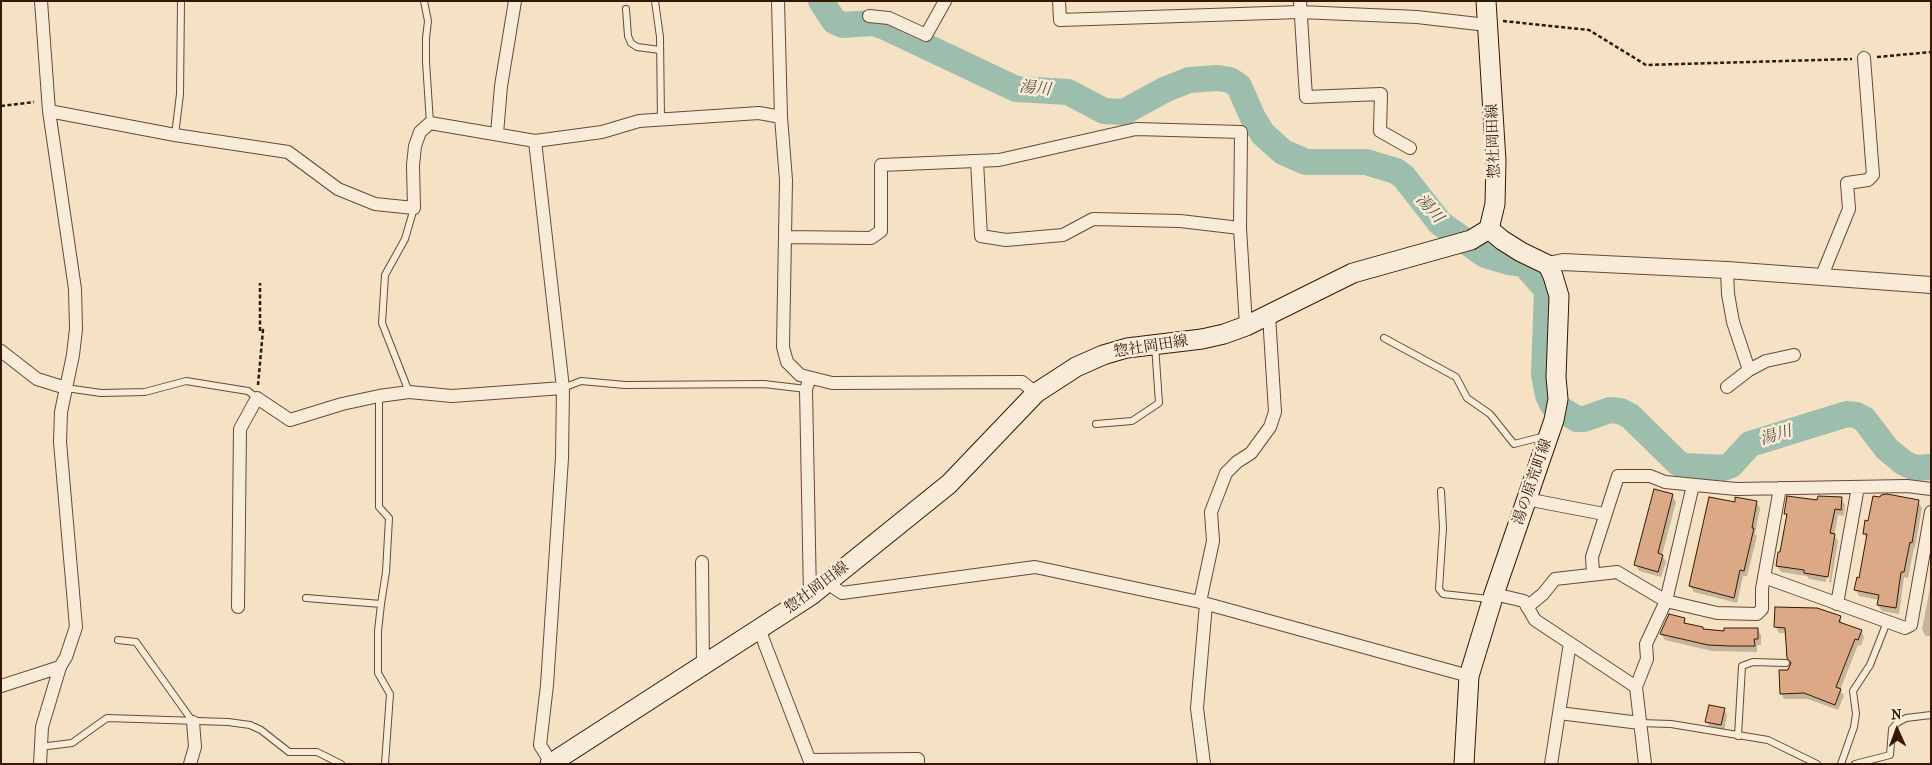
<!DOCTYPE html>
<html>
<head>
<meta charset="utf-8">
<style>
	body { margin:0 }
	#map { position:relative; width:1932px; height:765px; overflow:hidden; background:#f5e1c3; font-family:"IM FELL French Canon",serif }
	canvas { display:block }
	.frame { position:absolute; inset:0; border:2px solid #361704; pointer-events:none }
	.north { position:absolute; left:1872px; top:705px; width:50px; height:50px; -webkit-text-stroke:4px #f8ecd8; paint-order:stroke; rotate:358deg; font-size:14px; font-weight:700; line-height:20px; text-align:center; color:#361704 }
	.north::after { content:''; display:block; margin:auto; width:18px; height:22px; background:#361704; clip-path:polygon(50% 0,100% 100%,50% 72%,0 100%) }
</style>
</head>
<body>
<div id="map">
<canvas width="1932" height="765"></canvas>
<div class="frame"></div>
<div class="north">N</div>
</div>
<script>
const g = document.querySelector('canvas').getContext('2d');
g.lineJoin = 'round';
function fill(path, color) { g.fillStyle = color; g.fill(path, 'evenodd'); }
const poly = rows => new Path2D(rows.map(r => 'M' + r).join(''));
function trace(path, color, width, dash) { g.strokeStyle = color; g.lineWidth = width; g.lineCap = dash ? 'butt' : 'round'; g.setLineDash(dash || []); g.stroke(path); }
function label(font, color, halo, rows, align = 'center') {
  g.font = font + ' "IM FELL French Canon","Noto Serif JP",serif'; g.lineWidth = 5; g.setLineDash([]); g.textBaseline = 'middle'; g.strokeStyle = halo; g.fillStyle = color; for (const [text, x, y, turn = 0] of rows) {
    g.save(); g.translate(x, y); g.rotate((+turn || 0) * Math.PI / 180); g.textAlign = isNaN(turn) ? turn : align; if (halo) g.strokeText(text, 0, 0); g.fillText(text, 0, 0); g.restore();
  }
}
fill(poly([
	[1672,496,1676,502,1662,555,1666,562,1661,577,1639,571,1636,565],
	[1841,499,1845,505,1844,516,1838,515,1826,582,1809,579,1807,576,1781,572,1777,566,1782,553,1787,517,1785,513,1818,501],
	[1756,502,1760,508,1755,534,1757,536,1747,576,1743,576,1737,603,1694,592,1690,586],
	[1918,502,1922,508,1915,548,1914,548,1908,578,1904,577,1899,614,1882,611,1878,605,1879,600,1859,596,1856,590,1860,579,1868,539,1864,534],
	[1835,537,1838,541,1831,583,1829,582],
	[1931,582,1931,636,1926,636,1922,630],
	[1840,617,1843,625,1861,631,1864,637,1861,646,1858,645,1840,690,1844,696,1838,710,1808,699,1784,699,1781,693,1792,664,1787,633,1779,633,1776,627],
	[1684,620,1687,625,1704,631,1725,632,1757,629,1761,635,1761,645,1757,645,1757,652,1712,651,1665,640,1661,634],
	[1724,709,1727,715,1724,731,1710,728,1707,722]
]), '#0003');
trace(poly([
	[821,1,834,21,843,25,873,23,885,27,1016,89,1068,92,1104,111,1124,112,1164,90,1189,80,1218,78,1230,80,1239,86,1253,118,1263,134,1283,152,1306,162,1366,162,1396,171,1404,177,1440,223,1485,255,1509,262,1524,264,1547,290,1544,374,1548,395,1552,404,1577,419,1584,419,1610,410,1620,411,1630,416,1678,463,1685,466,1723,468,1731,465,1750,444,1847,414,1856,415,1864,419,1887,449,1904,463,1915,468,1931,467]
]), '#9dbead', 26);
const building = poly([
	[1654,489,1673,494,1658,553,1663,555,1658,572,1634,565,1654,489],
	[1887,494,1919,500,1912,543,1910,542,1904,572,1901,572,1896,608,1877,605,1879,595,1854,590,1857,577,1859,578,1867,534,1863,534,1865,520,1868,521,1873,496,1880,497,1881,495,1887,494],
	[1787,496,1817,500,1818,496,1842,497,1841,510,1835,509,1830,533,1835,534,1828,577,1804,573,1804,570,1776,566,1778,552,1780,552,1787,514,1784,514,1787,496],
	[1709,497,1735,502,1735,497,1757,501,1752,528,1754,528,1744,571,1740,570,1734,598,1689,586,1709,497],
	[1775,607,1817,608,1841,616,1839,622,1862,630,1858,640,1855,639,1836,687,1841,689,1835,705,1804,693,1780,694,1779,670,1788,670,1791,663,1787,658,1785,628,1774,627,1775,607],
	[1669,614,1685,618,1684,623,1703,627,1703,629,1724,631,1724,628,1758,628,1758,639,1754,639,1755,646,1731,646,1708,645,1660,634,1669,614],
	[1709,705,1725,708,1721,725,1705,722,1709,705]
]);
fill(building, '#dba986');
trace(building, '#361704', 1);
const service = poly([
	[424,1,428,21,426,38,426,62,430,123],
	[655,1,660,37,661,120],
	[626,9,628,36,631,43,637,47,660,50],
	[175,135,180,94,181,1],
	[1384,338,1456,377,1467,398,1490,414,1514,444,1545,436],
	[66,388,101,393,145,392,186,381,248,391,257,398],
	[563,388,581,381,625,385,764,384,806,389],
	[409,392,382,323,385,275,405,239,414,208],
	[379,396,379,507,389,518,386,572,381,604],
	[1096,424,1132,421,1159,403,1155,345],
	[1441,491,1443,528,1439,589,1443,594,1489,599],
	[306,598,381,604,378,631,378,673,390,694,385,764],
	[118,640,136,642,193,722],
	[1640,723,1671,724,1768,740,1817,764],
	[1738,736,1742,666,1753,662,1786,663],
	[40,747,72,743,107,718,228,722,250,725,261,730,289,752,317,752,341,764],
	[1841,764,1854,727,1856,714,1853,691,1870,665,1887,622],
	[1855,764,1890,755,1892,729,1897,723,1906,718,1931,715]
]);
const minor = poly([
	[778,1,781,117,786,180,783,347,787,362,800,375,832,383,1022,382,1036,393],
	[1059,1,1060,20,1300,12,1417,17,1487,25],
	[1300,1,1306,97,1381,94,1380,131,1410,148],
	[869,16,889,18,926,35,945,1],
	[49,111,175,135,288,152,338,189,375,204,414,208,413,165,415,146,420,132,430,123,535,141,602,132,639,121,759,113,781,117],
	[497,134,501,86,515,1],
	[535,141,563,388,562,458,547,685,540,745,551,763],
	[977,161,981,236,1006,240,1063,235,1093,219,1180,221,1240,228],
	[785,237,871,238,881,231,881,165,999,160,1136,129,1241,132,1240,228,1246,326],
	[1727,270,1728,294,1733,322,1749,370],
	[1821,278,1849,209,1847,183,1868,180,1873,175,1864,58],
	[1,351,37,379,66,388],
	[1727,387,1749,370,1766,361,1794,355],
	[1526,499,1604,514],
	[702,562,703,665],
	[1593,574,1592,557,1618,476,1650,476,1665,482,1736,489,1907,486,1931,489],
	[1764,577,1905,628,1911,625,1931,512],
	[827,583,842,593,1035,567,1200,602,1469,676],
	[1494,594,1524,601,1535,620,1636,687,1645,764],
	[810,596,806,389,810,378],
	[1200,602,1213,541,1211,512,1226,473,1237,462,1251,453,1270,427,1275,412,1269,315],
	[1837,604,1858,487],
	[238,607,240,429,257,398,290,420,342,404,379,396,409,392,452,396,563,388],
	[1527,607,1543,594,1555,579,1617,572,1666,601,1717,613,1757,614,1762,609,1762,589,1780,488],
	[759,629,811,764],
	[1,686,60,667],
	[1636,687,1647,659,1646,644,1666,601,1693,485],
	[1559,713,1640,723],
	[810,760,918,759,918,764],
	[40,764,42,727,60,667,66,657,76,627,60,442,61,412,73,355,76,329,75,289,49,111,41,1],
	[190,764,195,747,193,722],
	[1204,764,1197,708,1206,604],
	[1551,764,1570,643]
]);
const tertiary = poly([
	[1548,265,1563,262,1727,270,1931,285]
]);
const secondary = poly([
	[550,764,810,596,949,484,1036,393,1076,367,1103,355,1127,348,1202,339,1224,334,1246,326,1353,273,1471,240,1489,229,1495,204,1496,161,1486,1],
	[1464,764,1469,676,1494,594,1554,420,1558,399,1556,377,1559,296,1553,276,1548,265,1521,252,1502,240,1489,229]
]);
trace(service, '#664a34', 8);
trace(minor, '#664a34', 14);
trace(tertiary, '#664a34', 18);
trace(secondary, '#361704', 21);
trace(poly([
	[1503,21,1589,30,1646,65,1852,59],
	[1877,57,1931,52],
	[1,106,34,102],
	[258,385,263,330,260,331,260,283]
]), '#361704', 2.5, [4, 2.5]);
trace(service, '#f8ecd8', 6);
trace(minor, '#f8ecd8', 12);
trace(tertiary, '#f8ecd8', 16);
trace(secondary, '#f8ecd8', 19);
label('15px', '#361704', '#f8ecd8', [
	["惣社岡田線",1494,141,-92],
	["惣社岡田線",1151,347,-9],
	["湯の原荒町線",1533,482,-71],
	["惣社岡田線",817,588,-37]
]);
label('italic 16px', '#5a513f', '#f8ecd8', [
	["湯川",1035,89,6],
	["湯川",1429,209,48],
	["湯川",1776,436,-17]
]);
</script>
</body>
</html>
